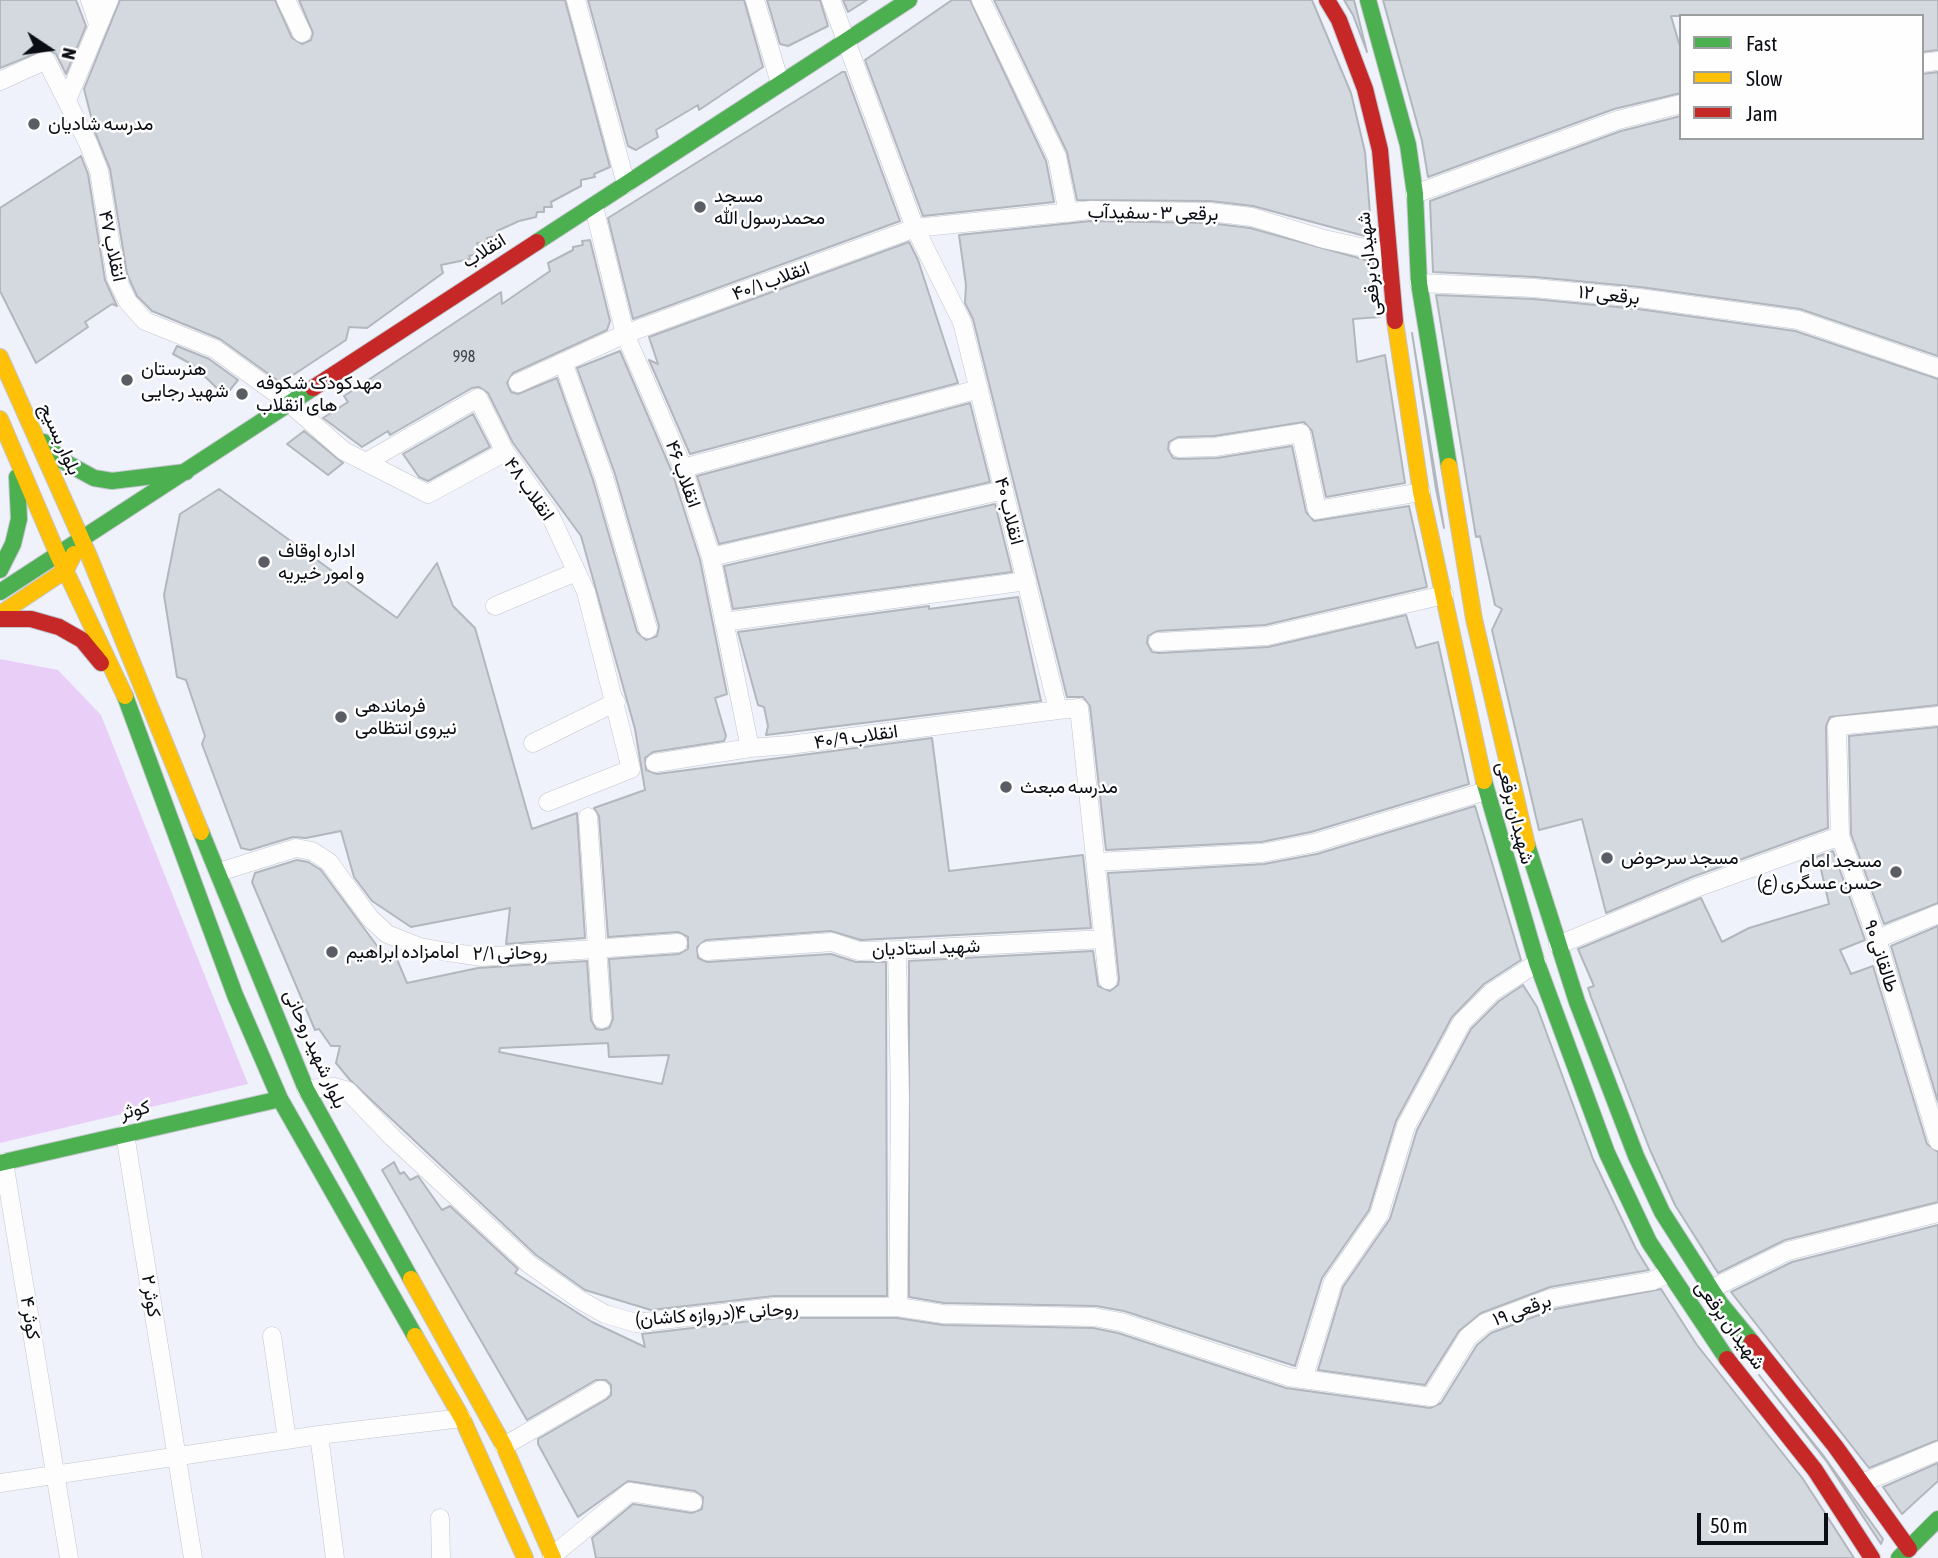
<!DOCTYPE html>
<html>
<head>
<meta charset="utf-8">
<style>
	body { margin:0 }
	#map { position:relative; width:1938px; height:1558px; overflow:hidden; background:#eff2fa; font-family:"Asap Condensed",sans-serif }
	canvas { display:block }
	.legend { position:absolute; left:1679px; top:14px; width:245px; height:126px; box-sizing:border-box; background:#fefefe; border:2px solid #9c9ea0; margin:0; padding:9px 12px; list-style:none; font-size:21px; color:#0a0d13 }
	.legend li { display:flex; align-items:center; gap:14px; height:35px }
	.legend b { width:35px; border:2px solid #9c9ea0 }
	.north { position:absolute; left:14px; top:14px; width:70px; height:70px; -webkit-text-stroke:5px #fefefe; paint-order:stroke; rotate:103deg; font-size:19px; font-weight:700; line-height:28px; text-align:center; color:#0a0d13 }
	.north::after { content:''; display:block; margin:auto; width:24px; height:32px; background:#0a0d13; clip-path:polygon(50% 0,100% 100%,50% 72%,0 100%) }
	.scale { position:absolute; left:1697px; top:1513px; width:131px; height:32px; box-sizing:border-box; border:4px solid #0a0d13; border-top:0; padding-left:9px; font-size:21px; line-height:24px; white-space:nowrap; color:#0a0d13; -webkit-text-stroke:5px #fefefe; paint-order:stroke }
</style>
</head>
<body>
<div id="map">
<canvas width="1938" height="1558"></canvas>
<ul class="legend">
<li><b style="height:9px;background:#4caf50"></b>Fast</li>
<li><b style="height:9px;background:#ffc107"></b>Slow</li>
<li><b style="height:9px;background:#c62828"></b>Jam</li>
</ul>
<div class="north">N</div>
<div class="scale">50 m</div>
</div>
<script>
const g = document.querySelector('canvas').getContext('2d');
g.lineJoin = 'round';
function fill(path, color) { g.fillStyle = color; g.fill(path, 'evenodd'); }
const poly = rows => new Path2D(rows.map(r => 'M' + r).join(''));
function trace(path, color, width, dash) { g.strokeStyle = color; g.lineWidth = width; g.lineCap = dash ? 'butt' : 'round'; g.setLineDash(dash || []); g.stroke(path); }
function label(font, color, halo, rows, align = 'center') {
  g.font = font + ' "Asap Condensed",Vazirmatn,sans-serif'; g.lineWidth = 5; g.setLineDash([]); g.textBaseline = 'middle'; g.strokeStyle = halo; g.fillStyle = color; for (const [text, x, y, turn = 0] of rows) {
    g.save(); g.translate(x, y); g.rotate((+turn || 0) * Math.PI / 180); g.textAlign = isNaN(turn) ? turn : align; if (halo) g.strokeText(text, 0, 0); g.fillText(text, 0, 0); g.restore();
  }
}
fill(poly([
	[0,659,58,670,101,715,248,1084,0,1143]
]), '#e9cff8');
const building = poly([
	[0,0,76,0,86,26,66,74,56,54,47,49,0,68,0,0],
	[120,0,275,0,292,38,302,44,311,40,313,33,299,0,565,0,610,167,594,174,595,177,581,180,581,186,551,202,552,207,544,207,544,212,537,212,536,217,519,221,497,231,496,236,487,238,487,242,477,243,479,253,469,256,470,259,441,265,443,273,367,328,349,327,346,340,281,383,220,339,152,311,137,296,127,274,110,169,95,132,84,89,120,0],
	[588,0,744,0,763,67,699,110,698,105,656,130,658,137,636,150,628,146,588,0],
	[767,0,820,0,828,26,788,46,780,44,767,0],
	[843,0,867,0,848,12,843,0],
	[952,0,970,0,1046,161,1054,202,923,216,865,60,952,0],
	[994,0,1312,0,1351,93,1365,152,1372,238,1253,206,1210,201,1077,200,1067,152,994,0],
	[1344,0,1354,0,1367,52,1353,15,1344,0],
	[1383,0,1938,0,1938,50,1922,52,1922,16,1671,16,1681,50,1681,93,1614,109,1428,177,1422,141,1383,0],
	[842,72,845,72,900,221,633,319,608,218,842,72],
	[1938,72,1938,356,1800,309,1640,287,1535,277,1433,272,1430,201,1621,131,1681,116,1681,138,1922,138,1922,74,1938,72],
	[81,156,88,174,105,280,117,306,112,304,85,322,88,327,36,363,0,291,0,208,81,156],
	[1091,221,1209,223,1250,228,1373,262,1380,317,1353,319,1357,362,1385,355,1405,483,1326,497,1312,431,1304,422,1214,436,1178,437,1169,442,1168,449,1173,458,1179,459,1217,458,1292,446,1306,512,1314,521,1409,506,1427,587,1265,625,1157,631,1148,636,1147,643,1152,652,1159,653,1268,647,1406,615,1416,648,1438,642,1469,784,1311,832,1261,842,1106,850,1090,706,1083,697,1067,697,973,319,965,303,966,285,959,235,1091,221],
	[590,240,610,321,607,330,513,373,507,383,511,392,518,394,557,378,593,480,637,632,646,640,657,636,659,626,615,474,577,368,620,351,672,472,700,560,727,694,715,698,726,736,724,741,653,752,645,758,646,770,657,774,932,738,949,871,1083,855,1091,928,861,940,831,931,706,940,697,947,698,958,707,962,831,954,856,962,886,962,887,1296,774,1296,651,1310,585,1290,536,1255,350,1080,336,1063,340,1046,331,1046,319,1029,315,1030,252,882,255,873,297,860,308,862,321,870,383,954,393,950,407,983,478,968,587,961,591,1020,596,1029,602,1030,609,1028,613,1019,609,959,679,954,688,949,688,937,678,932,608,937,599,816,594,808,645,790,635,729,581,536,513,443,488,393,479,387,472,388,390,435,388,431,362,447,323,418,348,402,344,396,501,292,502,304,550,271,548,263,573,250,573,247,583,245,582,241,590,240],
	[608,1043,609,1057,669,1055,662,1084,499,1052,500,1048,608,1043],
	[909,242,918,260,958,383,690,454,649,360,658,364,649,337,909,242],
	[1436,295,1533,299,1638,309,1795,331,1938,379,1938,705,1830,717,1826,726,1828,828,1692,877,1606,913,1582,819,1539,830,1492,630,1502,609,1495,605,1480,536,1476,537,1436,295],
	[1412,333,1444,528,1436,489,1412,333],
	[177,346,209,359,238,380,225,396,193,365,173,354,177,346],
	[970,403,990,482,719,544,697,476,970,403],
	[473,414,490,447,428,481,419,477,403,454,473,414],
	[304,431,343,463,328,475,287,444,304,431],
	[219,489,397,618,437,563,453,606,475,628,532,829,577,813,585,938,506,944,510,908,411,927,372,901,354,877,341,831,306,838,293,837,250,850,241,848,202,744,205,736,186,680,177,677,164,595,180,514,219,489],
	[995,504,1012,572,733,609,724,566,995,504],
	[1018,597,1041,701,766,735,768,726,764,707,758,705,738,632,929,606,929,609,1018,597],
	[1938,727,1938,903,1884,924,1851,834,1849,736,1938,727],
	[1475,806,1521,960,1484,984,1452,1017,1396,1121,1369,1210,1322,1278,1295,1366,1124,1311,1096,1306,944,1303,909,1297,909,961,1093,951,1098,986,1110,991,1118,985,1119,979,1108,873,1264,864,1317,854,1475,806],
	[1833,851,1865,940,1840,950,1851,974,1873,966,1927,1144,1938,1152,1938,1202,1785,1240,1718,1273,1675,1205,1650,1150,1591,997,1588,988,1594,986,1578,949,1701,898,1722,942,1749,928,1829,904,1820,865,1804,868,1802,862,1833,851],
	[1938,926,1938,1102,1891,946,1938,926],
	[1523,985,1537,1007,1593,1159,1636,1249,1649,1270,1550,1287,1481,1313,1459,1331,1425,1385,1318,1370,1343,1287,1390,1219,1417,1130,1471,1029,1499,1001,1523,985],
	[394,1162,400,1174,404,1172,410,1180,418,1176,442,1210,450,1206,518,1269,515,1273,592,1322,645,1347,642,1334,776,1318,897,1318,943,1325,1093,1328,1118,1333,1286,1388,1430,1408,1441,1403,1477,1345,1491,1333,1555,1309,1661,1289,1697,1345,1803,1479,1854,1558,596,1558,592,1538,633,1504,692,1513,702,1509,703,1497,695,1491,628,1481,578,1517,538,1444,538,1439,607,1399,611,1395,611,1385,606,1380,596,1380,527,1420,382,1170,394,1162],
	[1938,1225,1938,1440,1869,1468,1731,1292,1792,1262,1938,1225],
	[1759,1375,1823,1455,1883,1539,1881,1544,1827,1462,1759,1375],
	[1938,1463,1938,1481,1902,1514,1883,1487,1938,1463]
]);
fill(building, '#d3d9df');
trace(building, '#b2b7bd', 2);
const street = poly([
	[90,0,98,24],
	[286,0,302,33],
	[576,0,626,184],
	[755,0,780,83],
	[831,0,915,228,962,322,1058,710,1079,708,1108,980],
	[981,0,1057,157,1068,213],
	[1922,63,1938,61],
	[0,81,46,60,88,143,99,171,116,278,128,302,145,321,215,349,288,402,344,451,428,494,505,452,550,515,586,592,631,769,548,802],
	[67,100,109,0],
	[1415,194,1618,120,1681,104],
	[594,207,625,334,683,468,711,557,750,748],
	[1419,283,1534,288,1639,298,1798,320,1938,368],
	[563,362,604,477,648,629],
	[518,383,625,334,915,228,1091,210,1210,212,1252,217,1324,239,1387,253],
	[1179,448,1215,447,1301,433,1317,510,1421,492],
	[366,462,478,398,505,452],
	[683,468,979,389],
	[711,557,1004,490],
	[495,606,576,572],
	[724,622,1027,581],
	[1158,642,1267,636,1444,595],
	[1938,716,1837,726,1840,836,1877,939,1938,1141],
	[533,743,616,702],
	[655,763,750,748,789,745,1058,710],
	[588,817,602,1019],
	[1097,862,1262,853,1314,843,1486,791],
	[219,872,296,848,312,851,329,862,370,918,387,934,420,947,448,952,482,957,678,943],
	[1877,939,1938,914],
	[1558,945,1696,888,1840,836],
	[897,950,900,1098,898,1307],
	[707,951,832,942,859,951,897,950,1104,939],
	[306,1089,334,1087,348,1091,392,1137,529,1264,580,1300,605,1314,636,1323,775,1307,898,1307,943,1314,1094,1317,1121,1322,1289,1377,1431,1397,1468,1337,1485,1323,1552,1298,1652,1281,1667,1274],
	[125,1134,193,1558],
	[4,1162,69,1558],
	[1711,1289,1788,1251,1938,1213],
	[272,1336,287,1440],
	[1303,1379,1333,1282,1379,1215,1406,1126,1462,1022,1492,992,1537,963],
	[319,1435,335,1558],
	[504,1446,601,1390],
	[0,1483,319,1435,462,1418],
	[1862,1483,1938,1451],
	[440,1518,441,1558],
	[552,1556,630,1492,693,1502]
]);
const fast = poly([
	[1368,0,1408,145,1415,194,1419,283,1449,466],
	[537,242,909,0],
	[44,442,61,460,94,478,112,481,186,472],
	[0,570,13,544,19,519,17,477],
	[0,592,313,388],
	[125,696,235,995,280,1099,415,1336],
	[1484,781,1537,963,1607,1153,1649,1242,1727,1359],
	[201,832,306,1089,411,1279],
	[1527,845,1577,1002,1636,1156,1662,1212,1720,1303,1752,1342],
	[0,1163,280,1099],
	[1899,1558,1938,1519]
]);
const slow = poly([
	[1395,321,1421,492,1484,781],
	[0,357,89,556,201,832],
	[0,419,58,555,125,696],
	[1449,466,1474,619,1527,845],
	[0,614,66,570,74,554],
	[411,1279,504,1446,553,1558],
	[415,1336,462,1418,525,1558]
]);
const jam = poly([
	[1327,0,1339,20,1365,89,1380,150,1395,321],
	[313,388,537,242],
	[0,619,31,619,59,627,82,640,101,663],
	[1752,1342,1835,1446,1909,1549],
	[1727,1359,1815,1470,1872,1558]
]);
trace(street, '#c2c6cd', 19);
trace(fast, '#c2c6cd', 18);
trace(slow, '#c2c6cd', 18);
trace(jam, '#c2c6cd', 18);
trace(street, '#fdfdfe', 18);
trace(fast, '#4caf50', 16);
trace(slow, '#ffc107', 16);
trace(jam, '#c62828', 16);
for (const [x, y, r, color] of [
	[34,124,7,"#5a5d64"],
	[700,207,7,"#5a5d64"],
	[127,380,7,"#5a5d64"],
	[242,394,7,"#5a5d64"],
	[264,562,7,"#5a5d64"],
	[341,717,7,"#5a5d64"],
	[1006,787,7,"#5a5d64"],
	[1607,858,7,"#5a5d64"],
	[1896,872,7,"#5a5d64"],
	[332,952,7,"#5a5d64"]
]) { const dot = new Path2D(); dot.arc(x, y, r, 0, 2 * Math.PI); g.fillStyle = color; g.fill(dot); trace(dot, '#fefefe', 2.5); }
label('16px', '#3d4147', null, [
	["998",464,357]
]);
label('19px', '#0a0d13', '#fefefe', [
	["مدرسه شادیان",48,124],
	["مسجد",714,196],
	["محمدرسول الله",714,218],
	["هنرستان",141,369],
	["شهید رجایی",141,391],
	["مهدکودک شکوفه",256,383],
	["های انقلاب",256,405],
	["اداره اوقاف",278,551],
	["و امور خیریه",278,573],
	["فرماندهی",355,706],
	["نیروی انتظامی",355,728],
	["مدرسه مبعث",1020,787],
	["مسجد سرحوض",1621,858],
	["مسجد امام",1882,861,"right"],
	["حسن عسگری (ع)",1882,883,"right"],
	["امامزاده ابراهیم",346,952]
], 'left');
label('19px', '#0a0d13', '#fefefe', [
	["برقعی ۳ - سفیدآب",1153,213,1],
	["انقلاب ۴۷",112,246,78],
	["انقلاب",484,251,-32],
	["شهیدان برقعی",1369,264,-96],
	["انقلاب ۴۰/۱",771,281,-20],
	["برقعی ۱۲",1609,295,6],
	["بلوار بسیج",60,439,66],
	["انقلاب ۴۶",683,474,70],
	["انقلاب ۴۸",529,489,55],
	["انقلاب ۴۰",1009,511,76],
	["انقلاب ۴۰/۹",856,737,-8],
	["شهیدان برقعی",1515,813,76],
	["شهید استادیان",926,948,-2],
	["روحانی ۲/۱",510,953,-1],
	["طالقانی ۹۰",1881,956,72],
	["بلوار شهید روحانی",315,1049,66],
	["کوثر",135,1110,-13],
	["کوثر ۲",151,1296,81],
	["برقعی ۱۹",1522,1310,-20],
	["روحانی ۴(دروازه کاشان)",717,1314,-4],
	["کوثر ۴",30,1318,81],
	["شهیدان برقعی",1730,1325,54]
]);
</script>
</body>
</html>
